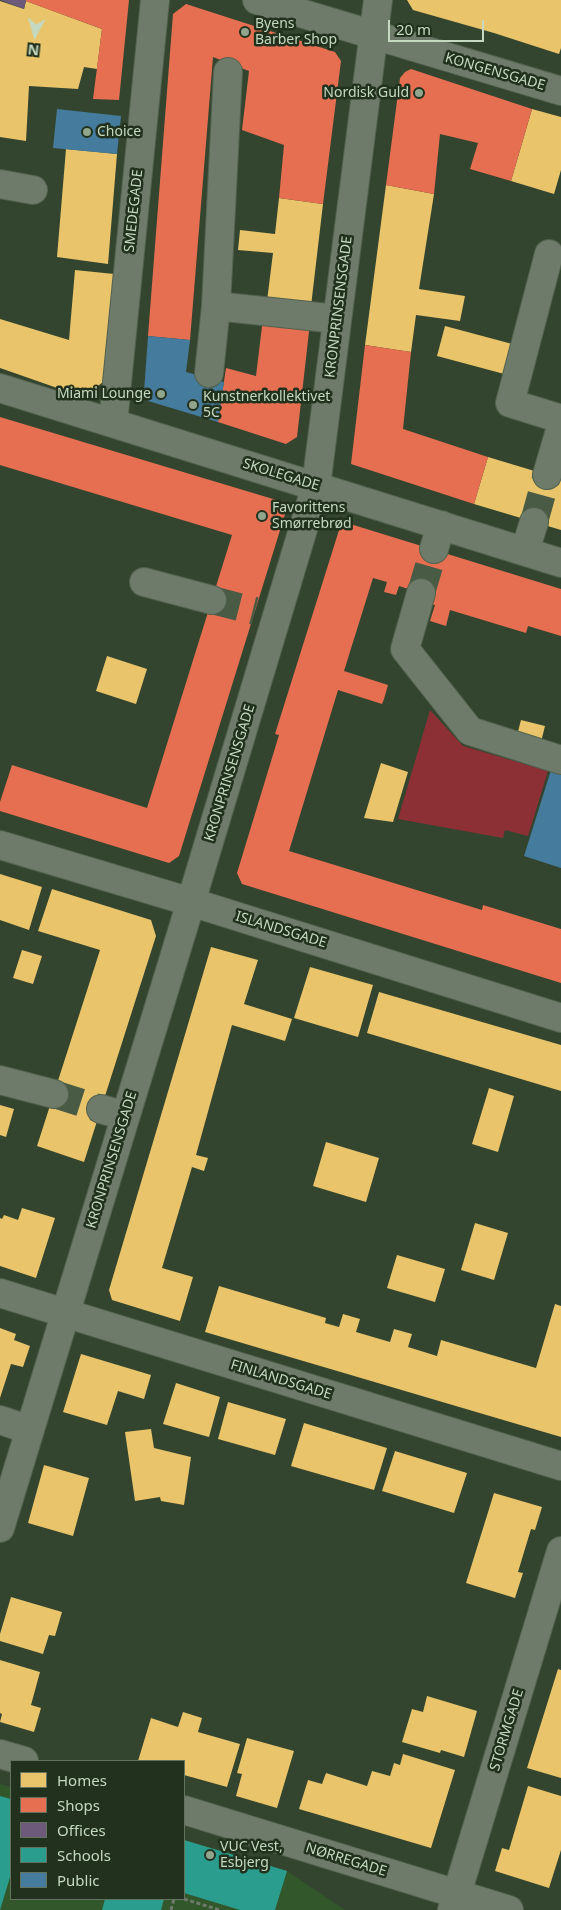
<!DOCTYPE html>
<html>
<head>
<meta charset="utf-8">
<style>
	body { margin:0 }
	#map { position:relative; width:561px; height:1910px; overflow:hidden; background:#33452f; font-family:"Noto Sans",sans-serif }
	canvas { display:block }
	.legend { position:absolute; left:10px; top:1760px; width:175px; height:140px; box-sizing:border-box; background:#21311d; border:1px solid #62745e; margin:0; padding:6px 9px; list-style:none; font-size:15px; color:#c4d9c0 }
	.legend li { display:flex; align-items:center; gap:10px; height:25px }
	.legend b { width:25px; border:1px solid #62745e }
	.north { position:absolute; left:10px; top:10px; width:50px; height:50px; -webkit-text-stroke:4px #21311d; paint-order:stroke; rotate:186deg; font-size:14px; font-weight:700; line-height:20px; text-align:center; color:#c4d9c0 }
	.north::after { content:''; display:block; margin:auto; width:18px; height:22px; background:#c4d9c0; clip-path:polygon(50% 0,100% 100%,50% 72%,0 100%) }
	.scale { position:absolute; left:388px; top:20px; width:96px; height:22px; box-sizing:border-box; border:2px solid #c4d9c0; border-top:0; padding-left:6px; font-size:15px; line-height:18px; white-space:nowrap; color:#c4d9c0; -webkit-text-stroke:4px #21311d; paint-order:stroke }
</style>
</head>
<body>
<div id="map">
<canvas width="561" height="1910"></canvas>
<ul class="legend">
<li><b style="height:14px;background:#e9c46a"></b>Homes</li>
<li><b style="height:14px;background:#e76f51"></b>Shops</li>
<li><b style="height:14px;background:#6d597a"></b>Offices</li>
<li><b style="height:14px;background:#2a9d8f"></b>Schools</li>
<li><b style="height:14px;background:#457b9d"></b>Public</li>
</ul>
<div class="north">N</div>
<div class="scale">20 m</div>
</div>
<script>
const g = document.querySelector('canvas').getContext('2d');
g.lineJoin = 'round';
function fill(path, color) { g.fillStyle = color; g.fill(path, 'evenodd'); }
const poly = rows => new Path2D(rows.map(r => 'M' + r).join(''));
function trace(path, color, width, dash) { g.strokeStyle = color; g.lineWidth = width; g.lineCap = dash ? 'butt' : 'round'; g.setLineDash(dash || []); g.stroke(path); }
function label(font, color, halo, rows, align = 'center') {
  g.font = font + ' "Noto Sans",sans-serif'; g.lineWidth = 5; g.setLineDash([]); g.textBaseline = 'middle'; g.strokeStyle = halo; g.fillStyle = color; for (const [text, x, y, turn = 0] of rows) {
    g.save(); g.translate(x, y); g.rotate((+turn || 0) * Math.PI / 180); g.textAlign = isNaN(turn) ? turn : align; if (halo) g.strokeText(text, 0, 0); g.fillText(text, 0, 0); g.restore();
  }
}
fill(poly([
	[0,1784,11,1787,11,1899,184,1899,184,1840,287,1871,345,1910,0,1910]
]), '#32572a');
fill(poly([
	[430,710,463,746,548,771,528,836,505,830,503,838,398,819]
]), '#8c3036');
fill(poly([
	[407,0,561,0,561,48,559,54,494,33,413,10],
	[0,1,24,9,26,1,102,29,97,69,84,67,78,89,29,86,26,141,0,137],
	[532,109,561,117,561,170,554,194,511,181],
	[66,149,117,154,108,264,57,257],
	[386,185,434,194,419,289,465,296,460,321,416,315,411,352,365,345],
	[279,198,323,204,311,306,267,301,273,253,238,250,240,230,275,234],
	[75,270,124,275,114,374,83,397,0,368,0,319,69,340],
	[445,326,516,345,508,375,437,356],
	[488,457,561,479,561,530,474,504],
	[107,656,147,669,136,704,96,691],
	[521,720,545,726,540,746,516,739],
	[381,763,408,772,393,822,364,818],
	[0,874,42,887,29,930,0,920],
	[52,889,151,920,156,936,84,1162,37,1146,100,950,38,931],
	[211,947,258,960,244,1004,292,1019,285,1041,232,1025,196,1155,208,1158,204,1171,192,1167,162,1268,193,1277,180,1321,112,1300,109,1290],
	[22,950,42,956,33,984,13,978],
	[310,967,373,985,358,1037,294,1018],
	[379,992,561,1045,561,1091,367,1033],
	[489,1088,514,1096,498,1152,472,1144],
	[0,1105,14,1109,6,1137,0,1135],
	[326,1142,379,1158,366,1202,313,1186],
	[22,1208,55,1218,36,1278,0,1266,0,1218,2,1219,4,1215,18,1220],
	[475,1223,508,1233,494,1280,461,1270],
	[397,1255,445,1269,435,1302,387,1288],
	[219,1286,326,1318,325,1323,339,1327,343,1314,360,1319,356,1332,390,1342,394,1329,412,1334,408,1347,437,1356,441,1340,536,1368,555,1304,561,1306,561,1437,205,1332],
	[0,1328,16,1334,14,1340,30,1346,23,1367,11,1364,0,1398],
	[81,1354,151,1375,144,1399,118,1391,107,1425,63,1412],
	[176,1383,220,1397,209,1437,163,1424],
	[228,1402,286,1419,275,1455,218,1439],
	[304,1423,387,1448,374,1490,291,1466],
	[151,1429,154,1448,191,1457,184,1505,161,1501,160,1497,135,1501,125,1432],
	[395,1451,467,1473,454,1513,382,1491],
	[44,1465,89,1478,73,1536,28,1523],
	[494,1493,542,1507,535,1530,531,1529,518,1572,523,1573,515,1598,466,1583],
	[11,1597,62,1612,55,1636,49,1635,43,1654,0,1641,0,1634],
	[0,1660,40,1672,31,1705,41,1708,34,1732,0,1722,2,1714,0,1713],
	[558,1669,561,1670,561,1778,527,1768],
	[427,1696,477,1711,464,1757,441,1750,440,1753,402,1742,412,1709,423,1712],
	[183,1712,202,1718,198,1732,240,1744,227,1787,184,1775,184,1761,138,1761,151,1718,178,1727],
	[247,1738,294,1751,277,1808,236,1796,242,1774,237,1773],
	[403,1754,455,1770,431,1848,299,1809,308,1780,322,1784,326,1773,367,1786,372,1771,390,1776,394,1763,400,1765],
	[528,1786,561,1796,561,1850,549,1888,495,1871,502,1848,509,1850]
]), '#e9c46a');
fill(poly([
	[23,0,129,0,119,100,93,99,102,29],
	[186,4,335,52,341,61,323,204,279,198,284,145,242,130,249,71,213,57,190,340,148,336,173,14],
	[411,69,532,109,511,181,470,169,478,143,440,134,434,194,386,185,400,78,405,72],
	[263,318,310,323,297,437,286,444,218,422,226,368,256,376],
	[365,345,411,352,403,429,488,457,474,504,351,464],
	[0,417,283,502,286,511,179,856,169,863,0,811,0,802,12,765,147,808,232,535,0,465],
	[347,523,561,589,561,636,528,626,526,633,450,610,446,626,430,621,435,605,426,603,421,593,399,586,396,595,384,592,387,582,373,578,344,671,388,685,384,699,382,704,338,690,289,851,482,910,483,905,561,929,561,983,242,884,237,873,279,735,275,734,340,527]
]), '#e76f51');
fill(poly([
	[0,0,26,0,24,9]
]), '#6d597a');
fill(poly([
	[0,1796,11,1799,11,1874,0,1910],
	[184,1840,287,1871,275,1910,240,1910,184,1893],
	[105,1899,164,1899,161,1910,102,1910]
]), '#2a9d8f');
fill(poly([
	[57,109,121,116,117,154,53,148],
	[148,336,190,340,186,372,224,382,218,422,148,401,144,392],
	[551,770,561,774,561,868,524,856]
]), '#457b9d');
trace(poly([
	[534,522,547,475],
	[421,593,434,549],
	[212,600,255,611],
	[54,1094,101,1109]
]), '#495b45', 28, [28, 14]);
const minor = poly([
	[257,0,561,91],
	[0,184,33,190],
	[549,254,510,403,561,419],
	[216,306,337,319],
	[209,373,216,306,228,72],
	[0,388,561,563],
	[113,423,155,0],
	[547,475,561,427],
	[434,549,441,525],
	[525,551,534,522],
	[144,582,212,600],
	[421,593,405,649,470,731,561,760],
	[0,845,191,902,561,1018],
	[0,1080,54,1094],
	[101,1109,125,1116],
	[0,1293,561,1466],
	[0,1420,30,1430],
	[0,1528,191,902,316,486,378,0],
	[0,1754,24,1761],
	[184,1810,509,1910],
	[452,1910,561,1551]
]);
trace(minor, '#52624e', 30);
trace(poly([
	[184,1899,220,1910],
	[171,1910,174,1899]
]), '#6e7b6a', 3, [4, 2.5]);
trace(minor, '#6e7b6a', 28);
for (const [x, y, r, color] of [
	[245,32,5,"#91a58d"],
	[419,93,5,"#91a58d"],
	[87,132,5,"#91a58d"],
	[161,394,5,"#91a58d"],
	[193,405,5,"#91a58d"],
	[262,516,5,"#91a58d"],
	[210,1855,5,"#91a58d"]
]) { const dot = new Path2D(); dot.arc(x, y, r, 0, 2 * Math.PI); g.fillStyle = color; g.fill(dot); trace(dot, '#21311d', 2); }
label('14px', '#c4d9c0', '#21311d', [
	["Byens",255,24],
	["Barber Shop",255,40],
	["Nordisk Guld",409,93,"right"],
	["Choice",97,132],
	["Miami Lounge",151,394,"right"],
	["Kunstnerkollektivet",203,397],
	["5C",203,413],
	["Favorittens",272,508],
	["Smørrebrød",272,524],
	["VUC Vest,",220,1847],
	["Esbjerg",220,1863]
], 'left');
label('14px', '#c4d9c0', '#21311d', [
	["KONGENSGADE",495,72,16],
	["SMEDEGADE",134,211,-84],
	["KRONPRINSENSGADE",339,307,-83],
	["SKOLEGADE",281,475,17],
	["KRONPRINSENSGADE",230,773,-73],
	["ISLANDSGADE",281,930,17],
	["KRONPRINSENSGADE",112,1160,-73],
	["FINLANDSGADE",281,1380,17],
	["STORMGADE",507,1730,-73],
	["NØRREGADE",346,1860,17]
]);
</script>
</body>
</html>
